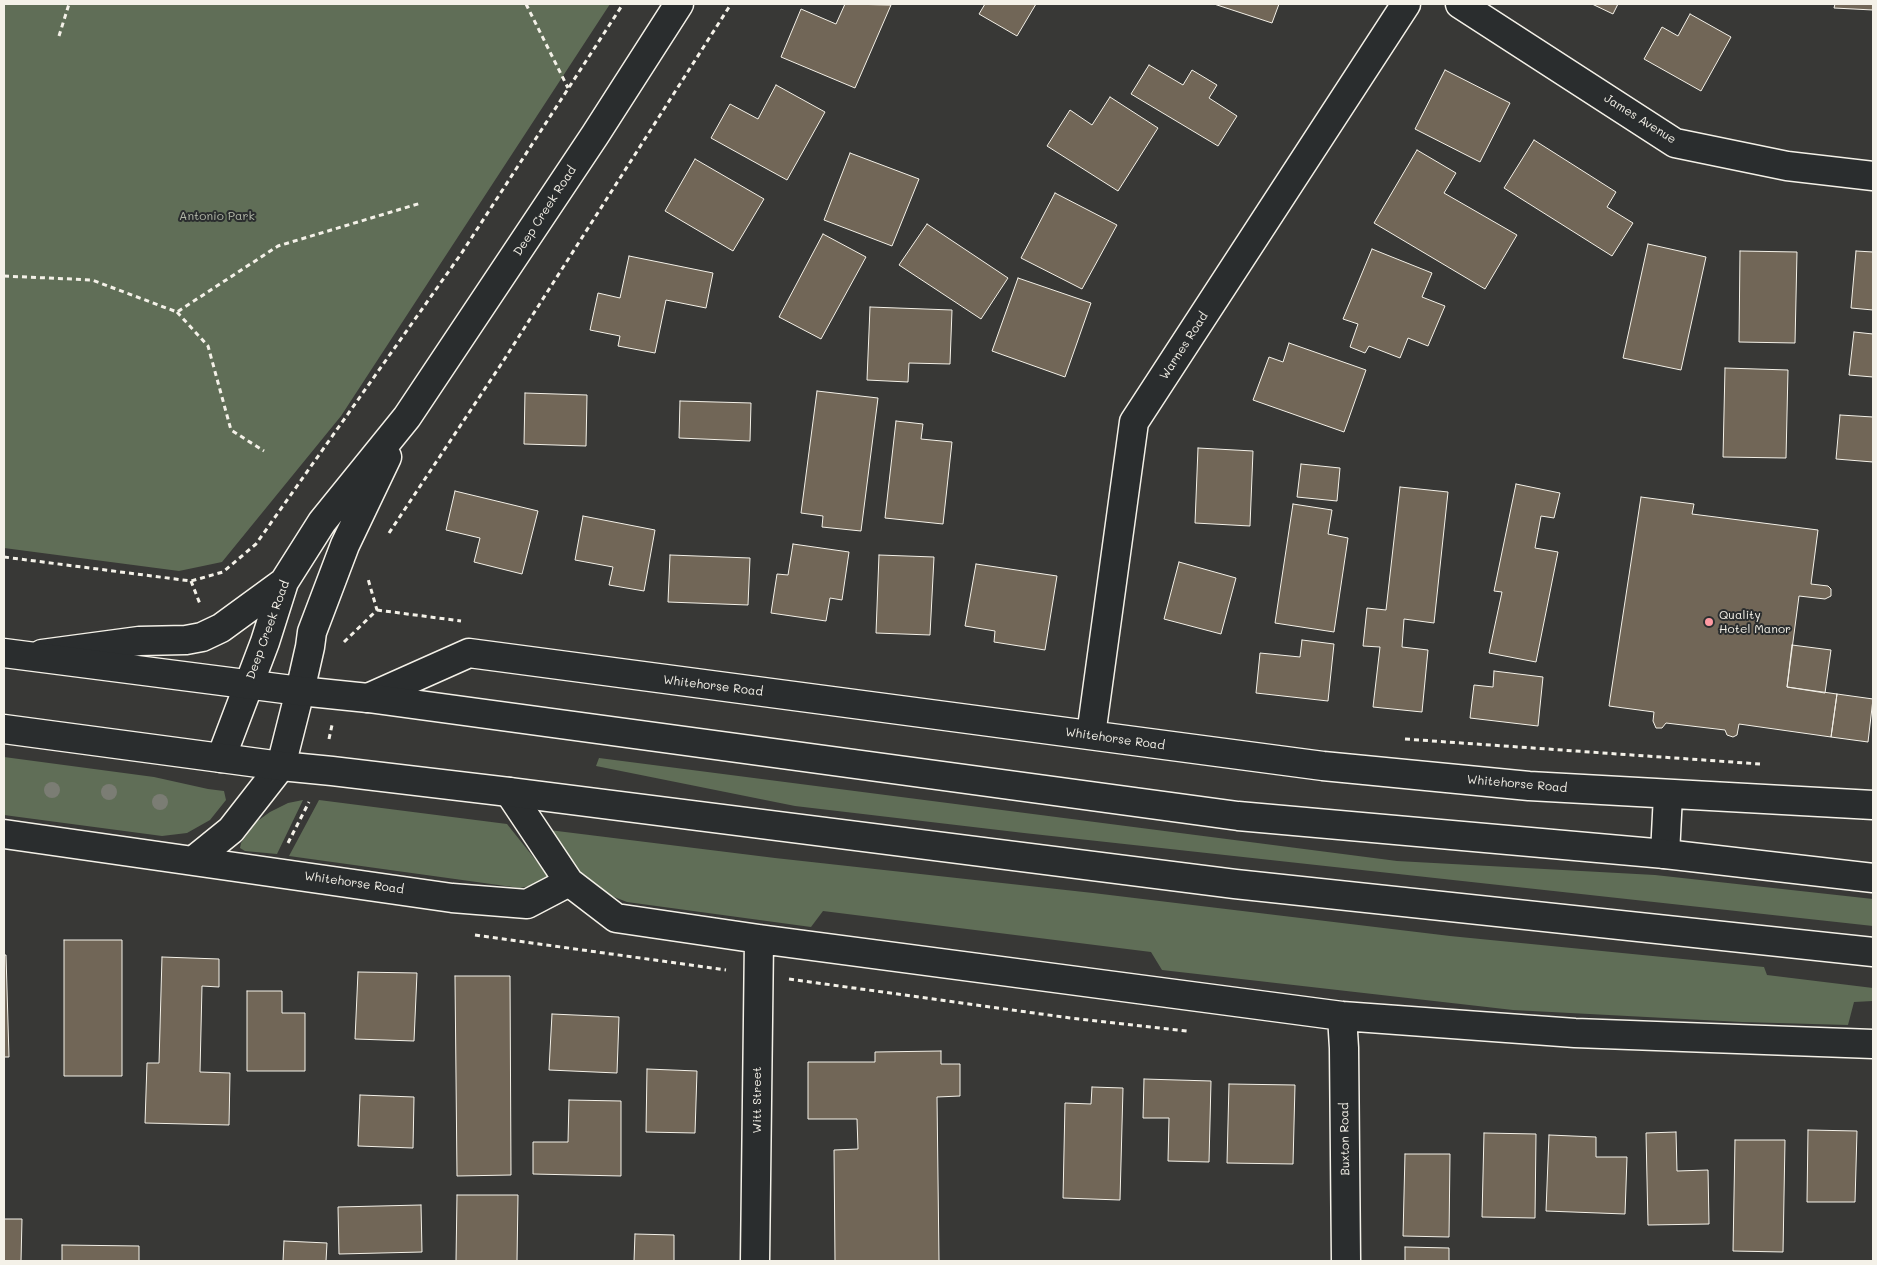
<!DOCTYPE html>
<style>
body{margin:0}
#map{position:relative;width:1877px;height:1265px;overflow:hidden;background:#383836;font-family:Mali,sans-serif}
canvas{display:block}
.frame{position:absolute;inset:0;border:5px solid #f4f1e8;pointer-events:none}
</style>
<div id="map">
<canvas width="1877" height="1265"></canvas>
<div class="frame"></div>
</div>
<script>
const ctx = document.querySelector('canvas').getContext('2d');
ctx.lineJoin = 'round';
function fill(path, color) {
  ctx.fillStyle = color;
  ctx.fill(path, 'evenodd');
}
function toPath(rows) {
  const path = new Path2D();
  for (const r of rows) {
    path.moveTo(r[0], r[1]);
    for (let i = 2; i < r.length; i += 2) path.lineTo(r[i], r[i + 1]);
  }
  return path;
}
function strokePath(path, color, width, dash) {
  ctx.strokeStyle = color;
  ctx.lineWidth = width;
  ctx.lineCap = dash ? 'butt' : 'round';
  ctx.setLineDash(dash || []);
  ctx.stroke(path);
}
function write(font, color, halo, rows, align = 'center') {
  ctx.font = font + ' Mali,sans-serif';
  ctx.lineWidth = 4;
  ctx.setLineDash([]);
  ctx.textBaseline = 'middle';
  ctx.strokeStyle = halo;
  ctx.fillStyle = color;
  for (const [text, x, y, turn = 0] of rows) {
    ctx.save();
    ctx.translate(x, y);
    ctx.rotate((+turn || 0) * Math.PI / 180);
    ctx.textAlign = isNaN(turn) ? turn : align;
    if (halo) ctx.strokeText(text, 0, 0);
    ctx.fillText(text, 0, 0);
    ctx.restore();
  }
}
const green = toPath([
 [4,4,610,4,341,416,222,562,179,571,4,548],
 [4,757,154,777,208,789,224,791,226,800,210,820,187,833,162,836,4,815],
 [599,758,1397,861,1655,875,1873,899,1873,926,1024,833,795,806,596,766],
 [303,800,277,854,245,851,240,848,241,843,256,822,270,812,288,803],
 [319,800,507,824,550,878,534,885,520,888,289,856],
 [549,830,775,858,1093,893,1450,936,1764,967,1767,975,1873,988,1873,1001,1854,1002,1848,1025,1742,1022,1513,1010,1162,970,1151,952,823,911,811,927,627,902,609,895,589,885]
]);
const building = toPath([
 [845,4,891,5,855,88,781,57,801,9,836,24,845,4],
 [985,4,1036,4,1017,36,979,14,985,4],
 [1214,4,1279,4,1272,23,1214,4],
 [1592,4,1618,4,1613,14,1592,4],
 [1835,4,1873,4,1873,10,1834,8,1835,4],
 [1690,14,1731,37,1701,91,1644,59,1662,27,1678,36,1690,14],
 [1149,65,1183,85,1192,70,1217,85,1209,98,1237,116,1218,146,1131,94,1149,65],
 [1445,70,1510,103,1480,162,1415,129,1445,70],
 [776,85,825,112,787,180,711,138,730,104,758,119,776,85],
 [1110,97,1158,128,1118,191,1047,146,1070,110,1092,125,1110,97],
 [1534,140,1616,192,1607,207,1633,223,1612,256,1504,188,1534,140],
 [1417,150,1456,173,1444,193,1517,235,1485,289,1374,223,1417,150],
 [850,153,919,179,892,246,824,220,850,153],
 [695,159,764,199,733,251,665,211,695,159],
 [1055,193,1117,225,1082,289,1021,258,1055,193],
 [927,224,1008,278,981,319,899,265,927,224],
 [823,234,866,257,821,339,779,317,823,234],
 [1648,244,1706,257,1681,370,1623,358,1648,244],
 [1372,249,1432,273,1422,297,1445,306,1428,346,1408,338,1400,358,1369,346,1365,353,1350,347,1358,324,1343,319,1372,249],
 [1740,251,1797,252,1795,343,1739,342,1740,251],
 [1856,251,1873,252,1873,310,1851,308,1856,251],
 [629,256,713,273,706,308,666,300,655,353,618,346,620,336,590,330,598,293,620,298,629,256],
 [1018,278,1091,303,1065,377,992,351,1018,278],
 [870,307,952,310,950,364,909,363,908,382,867,380,870,307],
 [1854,332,1873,334,1873,377,1849,375,1854,332],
 [1289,343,1366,370,1344,432,1253,400,1269,357,1283,362,1289,343],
 [1725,368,1788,370,1786,458,1723,457,1725,368],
 [817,391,878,398,861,531,822,527,823,516,801,513,817,391],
 [525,393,587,395,586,446,524,444,525,393],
 [680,401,751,403,750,441,679,438,680,401],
 [1840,415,1873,417,1873,462,1836,459,1840,415],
 [896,421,923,424,921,439,952,442,943,524,885,518,896,421],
 [1198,448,1253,451,1250,526,1195,523,1198,448],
 [1301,464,1340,468,1337,501,1297,497,1301,464],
 [1516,484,1560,493,1554,518,1541,516,1535,548,1558,552,1536,662,1489,653,1502,592,1494,591,1516,484],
 [1400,487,1448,492,1434,623,1404,619,1402,647,1428,650,1422,712,1373,707,1380,647,1363,646,1367,608,1386,610,1400,487],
 [455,491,538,511,522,574,474,562,480,538,446,530,455,491],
 [1641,497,1694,504,1692,514,1818,530,1811,584,1828,586,1831,589,1831,596,1825,599,1799,596,1787,687,1837,694,1831,737,1739,724,1737,735,1733,737,1727,735,1725,730,1666,723,1662,728,1656,728,1653,721,1654,712,1609,706,1641,497],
 [1293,504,1332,510,1328,534,1348,538,1334,632,1275,623,1293,504],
 [583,516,655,530,644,591,609,585,613,567,575,560,583,516],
 [793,544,849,552,842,600,830,598,826,621,771,613,777,574,788,575,793,544],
 [670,555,750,558,748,605,668,602,670,555],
 [879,555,934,557,930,635,876,633,879,555],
 [1179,562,1236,578,1221,634,1164,619,1179,562],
 [976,564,1057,576,1045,650,994,642,995,631,965,626,976,564],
 [1302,640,1334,644,1328,701,1256,693,1260,653,1300,657,1302,640],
 [1792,645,1831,650,1825,693,1787,687,1792,645],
 [1494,671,1543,677,1538,726,1470,718,1474,685,1493,687,1494,671],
 [1837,694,1873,699,1868,742,1831,737,1837,694],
 [64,940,122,940,122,1076,64,1076,64,940],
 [4,955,6,955,9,1057,4,1057,4,955],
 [162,957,219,959,219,987,202,986,200,1072,230,1073,229,1125,145,1123,147,1063,159,1063,162,957],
 [358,972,417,973,414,1041,355,1039,358,972],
 [455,976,510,976,511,1175,457,1176,455,976],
 [247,991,282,991,282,1013,305,1013,305,1071,247,1071,247,991],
 [552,1014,619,1017,617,1073,549,1070,552,1014],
 [941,1051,941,1064,960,1064,960,1096,937,1097,939,1261,835,1261,834,1150,858,1149,857,1119,808,1119,808,1062,875,1062,875,1052,941,1051],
 [647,1069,697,1071,695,1133,646,1132,647,1069],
 [1144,1079,1211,1081,1209,1162,1168,1161,1169,1118,1143,1118,1144,1079],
 [1229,1084,1295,1085,1293,1164,1227,1163,1229,1084],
 [1092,1087,1123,1088,1120,1200,1063,1198,1065,1103,1091,1104,1092,1087],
 [360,1095,414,1097,413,1148,358,1146,360,1095],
 [569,1100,621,1101,621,1176,533,1174,533,1142,568,1142,569,1100],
 [1808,1130,1857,1131,1855,1202,1807,1202,1808,1130],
 [1676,1132,1677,1171,1708,1170,1709,1224,1648,1225,1646,1133,1676,1132],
 [1484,1133,1536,1134,1535,1218,1482,1217,1484,1133],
 [1549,1135,1596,1137,1596,1157,1627,1157,1625,1214,1546,1211,1549,1135],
 [1735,1140,1785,1140,1783,1252,1733,1251,1735,1140],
 [1405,1154,1450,1154,1449,1237,1403,1236,1405,1154],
 [457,1195,518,1195,517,1261,456,1261,457,1195],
 [421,1205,422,1252,339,1254,338,1207,421,1205],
 [4,1219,22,1219,21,1261,4,1261,4,1219],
 [635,1234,674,1235,674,1261,634,1261,635,1234],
 [284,1241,327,1243,326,1261,283,1261,284,1241],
 [62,1245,139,1246,139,1261,62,1261,62,1245],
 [1405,1247,1449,1248,1449,1261,1405,1261,1405,1247]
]);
const path = toPath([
 [526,4,568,88],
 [59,36,69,4],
 [4,276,92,280,177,312,278,246,421,203],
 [177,312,208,346,231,430,264,451],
 [389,533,502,363,731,4],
 [4,557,191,581,223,572,256,544,461,254,623,4],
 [191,581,200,604],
 [377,610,461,621],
 [344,642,377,610,368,579],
 [329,739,332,725],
 [1405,739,1760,764],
 [288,843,309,802],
 [475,935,726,970],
 [789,979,1070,1018,1187,1031]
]);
const minor = toPath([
 [1460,4,1675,143,1787,166,1873,176],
 [368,698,469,653,1323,766,1529,786,1873,805],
 [1091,735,1134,422,1406,4],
 [509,792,569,882,616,918,759,939,1342,1016,1575,1033,1873,1044],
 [4,834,452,898,527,904,569,882],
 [1665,854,1668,795],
 [194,860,231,830,281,766],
 [1342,1016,1344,1048,1346,1261],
 [755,1261,759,939]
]);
const major = toPath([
 [42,654,139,641,186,640,202,637,221,628,284,582],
 [221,758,265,642,284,582,322,522,407,417,595,135,679,4],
 [281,766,300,691,310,647,312,632,345,545,387,457]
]);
const highway = toPath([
 [4,653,300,691,368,698,1238,816,1665,854,1873,878],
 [4,729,281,766,332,771,509,792,1235,884,1873,952]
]);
const trees = [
 [52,790],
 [109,792],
 [160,802]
];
const markers = [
 [1709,622,5,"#ff9aa2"]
];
const streetNames = [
 ["James Avenue",1640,119,32],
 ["Deep Creek Road",545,211,-57],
 ["Warnes Road",1184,346,-57],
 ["Deep Creek Road",268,630,-70],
 ["Whitehorse Road",713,686,7],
 ["Whitehorse Road",1115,739,8],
 ["Whitehorse Road",1517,784,5],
 ["Whitehorse Road",354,883,8],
 ["Witt Street",757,1100,-90],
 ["Buxton Road",1345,1139,-91]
];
const parkNames = [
 ["Antonio Park",217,216]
];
const poiNames = [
 ["Quality",1719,615],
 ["Hotel Manor",1719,629]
];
fill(green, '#606e57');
fill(building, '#716657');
strokePath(building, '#f4f1e8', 1);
strokePath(minor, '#f4f1e8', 31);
strokePath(major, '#f4f1e8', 31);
strokePath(highway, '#f4f1e8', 31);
strokePath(path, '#f4f1e8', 3, [5, 4]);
strokePath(minor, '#2a2d2e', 28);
strokePath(major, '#2a2d2e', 28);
strokePath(highway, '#2a2d2e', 28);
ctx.fillStyle = '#7b7d74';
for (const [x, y] of trees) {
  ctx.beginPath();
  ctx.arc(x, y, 8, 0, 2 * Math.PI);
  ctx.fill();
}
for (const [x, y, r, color] of markers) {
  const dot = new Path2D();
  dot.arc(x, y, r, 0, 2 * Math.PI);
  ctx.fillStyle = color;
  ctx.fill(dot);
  strokePath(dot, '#2a2d2e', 2);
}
write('12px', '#f4f1e8', '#2a2d2e', streetNames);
write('12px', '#b1b6a7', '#2a2d2e', parkNames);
write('12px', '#f4f1e8', '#2a2d2e', poiNames, 'left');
</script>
